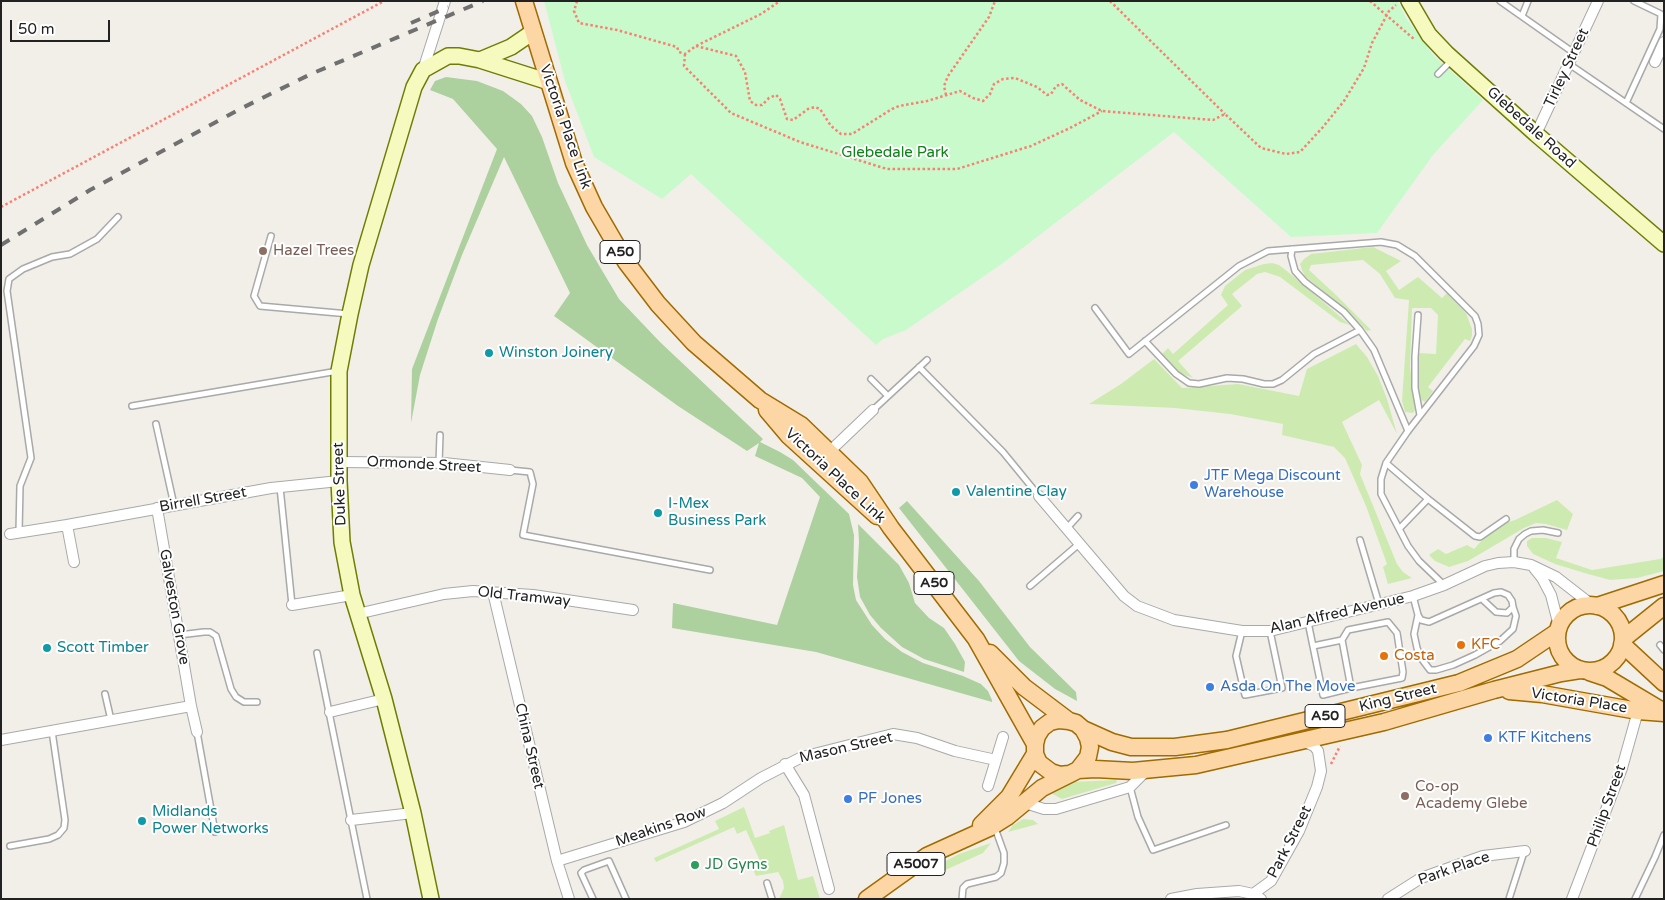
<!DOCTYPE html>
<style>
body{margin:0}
#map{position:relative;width:1665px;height:900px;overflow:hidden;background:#f2efe9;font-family:"Varela Round",sans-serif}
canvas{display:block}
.frame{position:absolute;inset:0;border:2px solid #222;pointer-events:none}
.scale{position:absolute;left:10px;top:20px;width:100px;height:22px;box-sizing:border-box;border:2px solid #222;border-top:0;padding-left:6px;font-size:15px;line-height:18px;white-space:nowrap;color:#222;-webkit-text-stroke:4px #fff;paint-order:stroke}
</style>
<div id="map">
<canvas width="1665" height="900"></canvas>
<div class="frame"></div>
<div class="scale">50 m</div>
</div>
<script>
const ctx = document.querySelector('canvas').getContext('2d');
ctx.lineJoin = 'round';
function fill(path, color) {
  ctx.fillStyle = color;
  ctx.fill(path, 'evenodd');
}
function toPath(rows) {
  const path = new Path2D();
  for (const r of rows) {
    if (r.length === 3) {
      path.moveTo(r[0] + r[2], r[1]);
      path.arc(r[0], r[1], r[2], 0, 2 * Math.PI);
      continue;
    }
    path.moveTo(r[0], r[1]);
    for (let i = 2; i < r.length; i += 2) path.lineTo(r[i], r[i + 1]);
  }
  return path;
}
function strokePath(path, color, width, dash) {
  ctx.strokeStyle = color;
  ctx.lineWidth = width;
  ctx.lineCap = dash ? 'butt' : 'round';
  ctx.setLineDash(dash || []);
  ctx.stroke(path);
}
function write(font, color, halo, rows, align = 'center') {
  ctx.font = font + ' "Varela Round",sans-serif';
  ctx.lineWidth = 4;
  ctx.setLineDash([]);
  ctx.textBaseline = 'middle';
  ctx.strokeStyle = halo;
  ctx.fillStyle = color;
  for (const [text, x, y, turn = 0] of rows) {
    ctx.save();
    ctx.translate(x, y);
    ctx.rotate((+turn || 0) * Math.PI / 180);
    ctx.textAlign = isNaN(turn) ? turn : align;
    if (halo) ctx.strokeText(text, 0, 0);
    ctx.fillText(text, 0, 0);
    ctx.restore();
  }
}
const grass = toPath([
 [1373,247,1401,261,1386,271,1399,290,1418,277,1442,298,1447,293,1466,313,1472,329,1472,336,1470,341,1465,339,1428,387,1433,391,1425,402,1420,399,1418,375,1418,353,1436,354,1438,315,1431,308,1412,308,1410,367,1415,410,1413,413,1405,412,1402,401,1409,300,1395,298,1380,274,1363,260,1311,265,1309,270,1336,295,1371,330,1367,331,1350,313,1305,276,1302,270,1300,264,1304,259,1311,254],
 [1272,263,1279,265,1287,271,1350,325,1340,322,1280,277,1265,272,1257,274,1232,294,1242,306,1178,361,1193,378,1180,373,1162,354,1168,348,1173,354,1228,305,1221,295,1225,286,1245,270,1264,264],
 [1356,344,1367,357,1378,376,1387,399,1397,434,1379,400,1342,422,1362,465,1360,474,1397,564,1403,572,1412,578,1388,584,1383,567,1387,564,1366,506,1345,458,1334,447,1282,435,1283,424,1230,414,1175,408,1089,404,1121,384,1154,359,1182,388,1238,384,1299,396,1307,369],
 [1557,500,1573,514,1567,530,1546,524,1536,523,1524,528,1468,561,1449,567,1435,561,1429,555,1438,549,1446,554,1467,545,1474,549,1484,538,1495,528,1505,523,1515,520],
 [1532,538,1546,538,1562,542,1556,558,1592,570,1660,559,1664,557,1664,571,1637,578,1610,580,1588,574,1555,564,1533,554,1527,546,1527,541],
 [1116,780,1117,781,1116,783,1062,799,1047,791,1072,782],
 [744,807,755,838,770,833,769,831,784,825,798,880,813,876,820,899,779,899,784,888,783,881,778,872,756,876,752,868,761,863,746,830,737,834,734,827,656,862,654,858,719,829,715,821],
 [1023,819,1033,820,1038,824,1008,832,1013,825],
 [991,843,983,853,941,872,928,870,959,854]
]);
const forest = toPath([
 [446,77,477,81,503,91,521,104,532,116,542,137,558,183,587,245,619,299,660,342,763,439,760,442,780,452,793,460,849,514,854,535,853,585,856,600,872,625,885,639,902,652,923,663,963,676,981,684,988,691,992,700,992,702,816,652,672,628,673,603,777,625,820,497,802,478,755,456,759,443,747,451,678,406,554,316,570,293,504,157,462,255,438,319,420,375,411,423,412,369,497,149,453,99,430,90,435,81],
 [907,501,979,581,1030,647,1076,692,1077,701,1055,689,1019,661,899,508],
 [858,524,899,565,909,583,915,603,929,618,944,628,955,644,965,662,964,672,924,659,902,647,881,628,870,615,860,597,857,577,859,542]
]);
const park = toPath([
 [544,1,1398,1,1406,18,1434,56,1483,100,1433,155,1377,233,1291,237,1174,132,1003,263,906,330,883,339,876,345,691,174,662,199,594,157,565,81]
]);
const path = toPath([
 [577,1,574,11,579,23,617,30,677,47,679,52,685,54,696,46,761,14,780,1],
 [1110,1,1225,114],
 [1370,1,1415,40],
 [696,46,736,56,745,72,750,101,756,105,762,105,769,98,776,95,780,99,787,119,793,120,808,109,815,107,820,109,831,126,841,134,852,134,892,109,899,106,927,101,960,91,973,98,983,101,990,94,994,84,1003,79,1015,78,1037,87,1047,95,1051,94,1056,86,1062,84,1080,100,1102,111,1213,120,1225,114,1261,148,1286,154,1300,152,1323,127,1344,101,1364,68,1372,43,1389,11,1396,5],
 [685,54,684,66,731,113,800,142,887,169,957,169,1031,146,1070,128,1102,111],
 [946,95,944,86,948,76,989,17,995,1],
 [1,207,384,1],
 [1331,764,1340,746]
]);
const lane = toPath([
 [1500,1,1574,53],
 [1522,16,1528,1],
 [1569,64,1664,129],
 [1438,74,1451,61],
 [1626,103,1660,29,1661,14,1634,1],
 [271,236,254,296,260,306,349,314],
 [1292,249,1291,256,1295,271,1305,282,1344,312,1360,330,1374,350,1408,431],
 [1095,308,1129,354,1239,266,1268,251,1381,242,1397,245,1415,256,1475,316,1478,324,1479,335,1474,346,1408,431,1386,463,1381,479,1381,494,1408,546,1419,561,1444,585],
 [1418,315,1415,357,1415,388,1420,415],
 [1145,341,1176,374,1189,383,1199,384,1227,378,1243,379,1264,384,1273,384,1282,380,1314,354,1360,330],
 [919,367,1003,452,1039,496],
 [871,379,888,396],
 [132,406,338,371],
 [873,410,927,360],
 [156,424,174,505],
 [439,463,440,435],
 [1386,463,1428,499,1475,536,1480,537,1506,519],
 [510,470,530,472,533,484,523,535,710,570],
 [280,487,292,605],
 [1067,528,1078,516],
 [1400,528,1428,499],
 [19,532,20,486,31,458,7,291,9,279,23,269,52,257,70,254,97,239,118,217],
 [1360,540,1379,604],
 [1514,562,1514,549,1519,539,1525,534,1531,531,1543,530,1558,533],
 [1030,586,1079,544],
 [1413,596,1418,615,1421,620,1429,622,1494,593,1501,592,1508,595,1512,601,1513,607,1507,613,1496,612,1482,599],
 [1418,615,1414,634,1417,648,1421,658,1430,670,1436,670,1453,665,1475,655,1500,641,1513,629,1516,616,1513,607],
 [1308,622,1323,695,1351,688,1342,640,1313,646],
 [1242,631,1236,656,1245,695,1282,688,1270,631],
 [179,635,204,632,210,632,216,636,231,689,236,697,244,702,257,702],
 [1342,640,1348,630,1388,622,1397,633,1403,672,1402,678,1351,688],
 [1660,645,1664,650],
 [317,653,367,899],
 [105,694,111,720],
 [197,732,215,832],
 [1130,787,1138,817,1153,850,1226,825],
 [10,846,49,839,58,835,64,828,65,820,52,731],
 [767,883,772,899],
 [593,899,581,873,584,870,609,861,626,899],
 [962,899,963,888,967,884,996,877,1001,873,1004,863,1004,853,995,828],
 [1509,899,1524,852],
 [1635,899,1655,857,1664,835]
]);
const street = toPath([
 [1655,62,1664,42],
 [423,70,445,1],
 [1536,134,1598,1],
 [829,452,873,410],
 [339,462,444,463,510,470],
 [1039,496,1124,596,1137,606,1174,620,1242,631,1270,631,1413,596,1444,585,1485,566,1498,563,1514,562,1531,565,1556,577,1592,605],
 [157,508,191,706,197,732],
 [67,525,74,562],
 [10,534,67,525,271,488,339,481],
 [1534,568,1542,578,1551,595,1559,626],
 [493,592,557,861,569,899],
 [292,605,352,595],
 [357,614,444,594,473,591,533,595,633,610],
 [330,712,384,699],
 [1,740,191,706],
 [785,764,804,795,829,889],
 [988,786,1003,737],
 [1025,803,1044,809,1056,809,1130,787,1147,770],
 [351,820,413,813],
 [557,861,684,822,723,803,761,778,802,757,893,734,917,738,955,751,996,760],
 [1253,894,1271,881,1299,831,1317,787,1321,771,1318,751,1314,746,1302,741],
 [1171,899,1197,894,1239,891,1253,894,1261,899],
 [1388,899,1421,878,1483,856,1525,851],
 [1572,899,1622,768,1638,711]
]);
const secondary = toPath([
 [1409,1,1429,35,1446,53,1536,134,1664,244],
 [480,60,511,47,533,32],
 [431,899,413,813,384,699,352,595,342,542,339,481,339,371,350,314,361,265,414,87,423,70,448,56,459,56,480,60,549,82]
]);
const primary = toPath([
 [524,1,574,163,594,207,626,262,658,304,694,343,760,400,801,425,860,482,891,528,976,639,1035,744],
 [767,410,789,436,877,516],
 [1590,638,33],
 [1597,606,1664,584],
 [1623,639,1664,606],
 [1622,644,1664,683],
 [990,653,1024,687,1069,721],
 [1589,672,1607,678,1664,712],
 [1509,691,1542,694,1638,711,1664,713],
 [1078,770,1088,757,1090,747,1088,738,1083,729],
 [1069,774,1060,775,1051,772,1039,763,1035,754,1035,744,1037,736,1042,728,1050,722,1059,720,1069,721,1076,723,1083,729,1112,742,1131,747,1175,747,1227,740,1459,683,1517,659,1557,632],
 [981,825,1009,797,1035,754],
 [867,899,927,856,991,827,1007,817,1042,788,1078,770,1095,769,1133,771,1196,765,1384,722,1494,690,1561,673,1580,670]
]);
const rail = toPath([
 [411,23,448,7],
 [1,245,90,190,240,109,311,74,483,1]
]);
const markers = [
 [263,251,5,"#8d6e63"],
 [489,353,5,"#0f9aa8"],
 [1194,485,5,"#3f7fe0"],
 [956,492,5,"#0f9aa8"],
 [658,513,5,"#0f9aa8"],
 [1461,645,5,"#e8710a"],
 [47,648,5,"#0f9aa8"],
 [1384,656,5,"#e8710a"],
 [1210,687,5,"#3f7fe0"],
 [1488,738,5,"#3f7fe0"],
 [1405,796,5,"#8d6e63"],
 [848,799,5,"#3f7fe0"],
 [142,821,5,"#0f9aa8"],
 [695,865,5,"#2e9e5b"]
];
const shields = [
 [620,252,40],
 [934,583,40],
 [1325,716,40],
 [916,864,58]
];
const shieldNames = [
 ["A50",620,252],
 ["A50",934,583],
 ["A50",1325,716],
 ["A5007",916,864]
];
const streetNames = [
 ["Tirley Street",1567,68,-65],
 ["Victoria Place Link",565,127,71],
 ["Glebedale Road",1531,128,42],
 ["Ormonde Street",424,465,3],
 ["Victoria Place Link",835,476,43],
 ["Duke Street",340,484,-92],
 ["Birrell Street",203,500,-10],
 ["Old Tramway",524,597,6],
 ["Galveston Grove",174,607,80],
 ["Alan Alfred Avenue",1337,614,-13],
 ["King Street",1398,698,-14],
 ["Victoria Place",1579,701,9],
 ["China Street",529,746,77],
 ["Mason Street",846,748,-13],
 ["Philip Street",1607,806,-70],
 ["Meakins Row",661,827,-19],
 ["Park Street",1290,842,-63],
 ["Park Place",1454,869,-19]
];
const parkNames = [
 ["Glebedale Park",895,153]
];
const educationNames = [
 ["Hazel Trees",273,251],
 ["Co-op",1415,787],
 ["Academy Glebe",1415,804]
];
const cultureNames = [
 ["Winston Joinery",499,353],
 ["Valentine Clay",966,492],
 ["I-Mex",668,504],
 ["Business Park",668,521],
 ["Scott Timber",57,648],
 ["Midlands",152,812],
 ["Power Networks",152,829]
];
const shopNames = [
 ["JTF Mega Discount",1204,476],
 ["Warehouse",1204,493],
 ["Asda On The Move",1220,687],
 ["KTF Kitchens",1498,738],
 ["PF Jones",858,799]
];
const foodNames = [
 ["KFC",1471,645],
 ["Costa",1394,656]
];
const leisureNames = [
 ["JD Gyms",705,865]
];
fill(grass, '#cdebb0');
fill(forest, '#add19e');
fill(park, '#c8facc');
strokePath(lane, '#a9a9a9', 8);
strokePath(street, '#a9a9a9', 12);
strokePath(secondary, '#707d05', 18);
strokePath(primary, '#a06b00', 19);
strokePath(path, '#fa8072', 2.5, [2.5, 2.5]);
strokePath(lane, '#fff', 5);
strokePath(street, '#fff', 10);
strokePath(secondary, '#f7fabf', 15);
strokePath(primary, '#fcd6a4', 16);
strokePath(rail, '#707070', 4, [10, 10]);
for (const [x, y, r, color] of markers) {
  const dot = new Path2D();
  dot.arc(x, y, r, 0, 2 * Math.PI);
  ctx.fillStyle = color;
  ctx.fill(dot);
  strokePath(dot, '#fff', 2);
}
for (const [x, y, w] of shields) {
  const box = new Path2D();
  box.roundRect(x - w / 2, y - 11.5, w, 23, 4);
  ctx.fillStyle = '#fff';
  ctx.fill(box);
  strokePath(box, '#222', 1);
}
write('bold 14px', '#222', null, shieldNames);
write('15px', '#222', '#fff', streetNames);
write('15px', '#0c8416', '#fff', parkNames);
write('15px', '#785e54', '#fff', educationNames, 'left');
write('15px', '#0d838f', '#fff', cultureNames, 'left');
write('15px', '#366cbe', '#fff', shopNames, 'left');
write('15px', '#c56008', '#fff', foodNames, 'left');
write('15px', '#27864d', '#fff', leisureNames, 'left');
</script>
